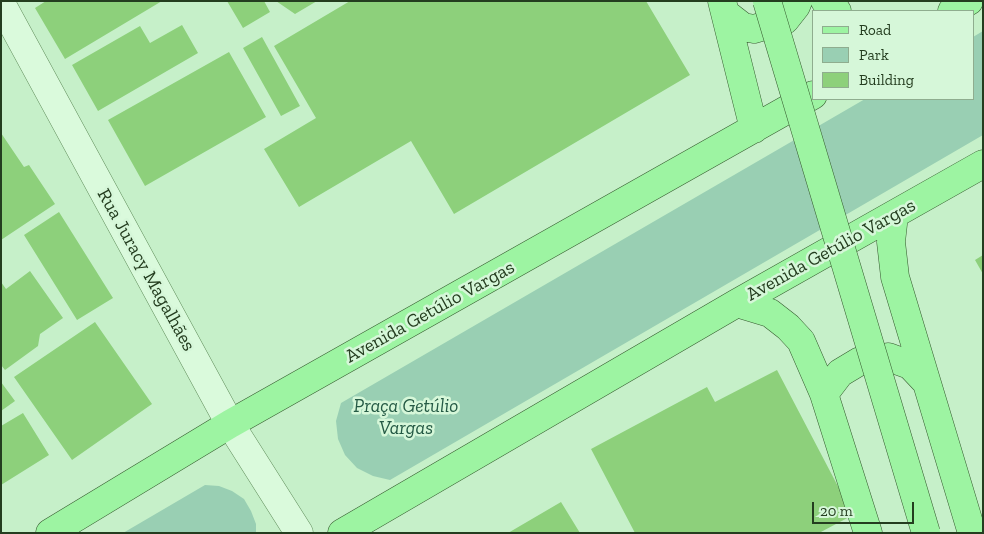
<!DOCTYPE html>
<meta charset="utf-8">
<style>
body{margin:0}
#map{position:relative;width:984px;height:534px;overflow:hidden;background:#c6f0c9;font-family:"Zilla Slab",serif}
canvas{display:block}
.frame{position:absolute;inset:0;border:2px solid #243d1f;pointer-events:none}
.legend{position:absolute;left:812px;top:10px;width:162px;height:90px;box-sizing:border-box;background:#d6f7d9;border:1px solid #8fad8f;margin:0;padding:6px 9px;list-style:none;font-size:15px;color:#243d1f}
.legend li{display:flex;align-items:center;gap:10px;height:25px}
.legend b{width:25px;border:1px solid #8fad8f}
.scale{position:absolute;left:812px;top:502px;width:102px;height:22px;box-sizing:border-box;border:2px solid #243d1f;border-top:0;padding-left:6px;font-size:15px;line-height:18px;white-space:nowrap;color:#243d1f;-webkit-text-stroke:4px #d6f7d9;paint-order:stroke}
</style>
<div id="map">
<canvas width="984" height="534"></canvas>
<div class="frame"></div>
<ul class="legend">
<li><b style="height:6px;background:#9df4a2"></b>Road</li>
<li><b style="height:14px;background:#99cfb3"></b>Park</li>
<li><b style="height:14px;background:#8dd07b"></b>Building</li>
</ul>
<div class="scale">20 m</div>
</div>
<script>
const ctx = document.querySelector('canvas').getContext('2d');
ctx.lineJoin = 'round';
function fill(path, color) {
  ctx.fillStyle = color;
  ctx.fill(path, 'evenodd');
}
function toPath(rows) {
  const path = new Path2D();
  for (const r of rows) {
    path.moveTo(r[0], r[1]);
    for (let i = 2; i < r.length; i += 2) path.lineTo(r[i], r[i + 1]);
  }
  return path;
}
function strokePath(path, color, width, dash) {
  ctx.strokeStyle = color;
  ctx.lineWidth = width;
  ctx.lineCap = dash ? 'butt' : 'round';
  ctx.setLineDash(dash || []);
  ctx.stroke(path);
}
function write(font, color, halo, rows, align = 'center') {
  ctx.font = font + ' "Zilla Slab",serif';
  ctx.lineWidth = 5;
  ctx.setLineDash([]);
  ctx.textBaseline = 'middle';
  ctx.strokeStyle = halo;
  ctx.fillStyle = color;
  for (const [text, x, y, turn = 0] of rows) {
    ctx.save();
    ctx.translate(x, y);
    ctx.rotate((+turn || 0) * Math.PI / 180);
    ctx.textAlign = isNaN(turn) ? turn : align;
    if (halo) ctx.strokeText(text, 0, 0);
    ctx.fillText(text, 0, 0);
    ctx.restore();
  }
}
const green = toPath([
 [983,31,983,135,390,480,373,476,357,468,345,455,338,439,336,421,341,403,865,99,973,99,973,37],
 [205,485,219,486,232,491,244,499,251,511,256,524,256,533,123,533]
]);
const building = toPath([
 [46,1,162,1,65,59,35,8],
 [227,1,264,1,270,12,243,28],
 [276,1,317,1,295,14],
 [350,1,646,1,690,75,454,214,411,141,299,207,264,149,316,118,274,46],
 [182,25,198,53,98,111,72,65,140,26,150,43],
 [262,37,300,106,281,116,243,48],
 [229,52,266,117,145,186,108,120],
 [1,133,24,167,29,165,55,204,1,240],
 [59,212,113,298,77,320,24,235],
 [983,255,983,274,975,260],
 [30,271,63,318,40,334,38,346,5,370,1,365,1,282,6,289],
 [95,322,152,404,72,460,14,377],
 [777,370,853,515,819,533,635,533,591,449,707,387,715,402],
 [1,382,15,401,1,411],
 [23,413,49,455,1,485,1,426],
 [561,502,580,533,508,533]
]);
const minor = toPath([
 [1,3,230,424,299,533]
]);
const major = toPath([
 [722,1,754,129],
 [825,1,832,9,837,11],
 [952,11,969,1],
 [725,13,743,27,754,29,785,20,796,6,798,1],
 [894,215,891,242,895,277,972,533],
 [737,303,770,313,788,327,801,341,824,394,868,533],
 [824,394,840,373,860,361,888,357,910,365,926,382],
 [50,533,230,424,813,95],
 [342,533,737,303,983,164]
]);
const majorBridge = toPath([
 [767,1,926,533]
]);
const streetNames = [
 ["Avenida Getúlio Vargas",831,250,-29],
 ["Rua Juracy Magalhães",146,270,61],
 ["Avenida Getúlio Vargas",430,312,-29]
];
const parkNames = [
 ["Praça Getúlio",406,407],
 ["Vargas",406,429]
];
fill(green, '#99cfb3');
fill(building, '#8dd07b');
strokePath(minor, '#608d5b', 29);
strokePath(major, '#365b2f', 29);
strokePath(minor, '#dafadc', 28);
strokePath(major, '#9df4a2', 28);
strokePath(majorBridge, '#365b2f', 29, []);
strokePath(majorBridge, '#9df4a2', 28);
write('19px', '#243d1f', '#d6f7d9', streetNames);
write('italic 19px', '#255a45', '#d6f7d9', parkNames);
</script>
